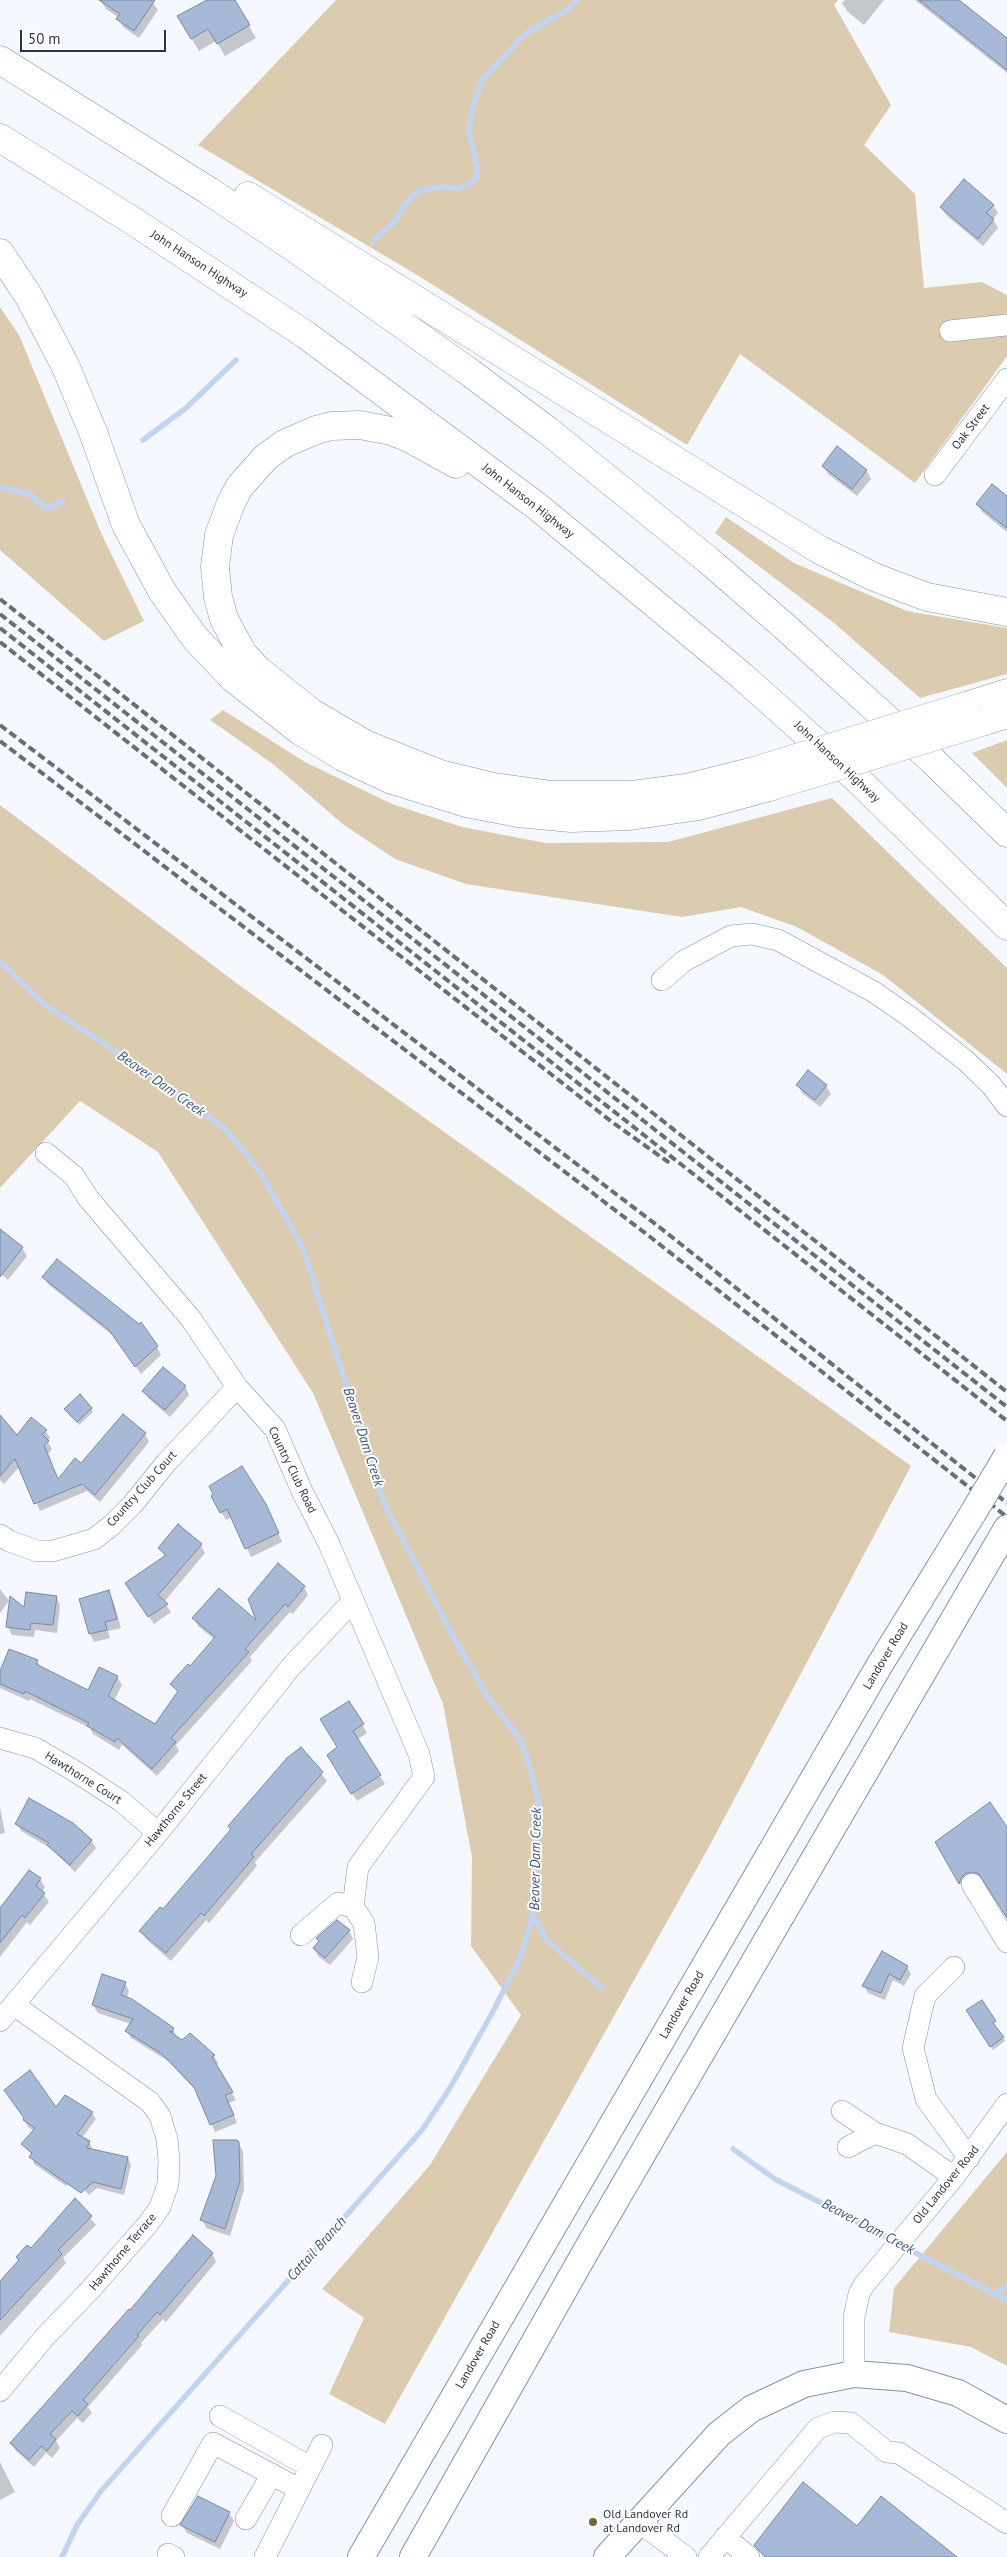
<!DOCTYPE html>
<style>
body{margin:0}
#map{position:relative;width:1007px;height:2557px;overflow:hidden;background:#f5f9ff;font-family:"PT Sans",sans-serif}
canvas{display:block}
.scale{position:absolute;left:20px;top:30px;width:146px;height:22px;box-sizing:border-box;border:2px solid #2e3540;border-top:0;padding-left:6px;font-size:15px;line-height:18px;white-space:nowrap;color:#2e3540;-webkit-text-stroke:4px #fff;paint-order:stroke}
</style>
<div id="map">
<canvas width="1007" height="2557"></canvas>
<div class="scale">50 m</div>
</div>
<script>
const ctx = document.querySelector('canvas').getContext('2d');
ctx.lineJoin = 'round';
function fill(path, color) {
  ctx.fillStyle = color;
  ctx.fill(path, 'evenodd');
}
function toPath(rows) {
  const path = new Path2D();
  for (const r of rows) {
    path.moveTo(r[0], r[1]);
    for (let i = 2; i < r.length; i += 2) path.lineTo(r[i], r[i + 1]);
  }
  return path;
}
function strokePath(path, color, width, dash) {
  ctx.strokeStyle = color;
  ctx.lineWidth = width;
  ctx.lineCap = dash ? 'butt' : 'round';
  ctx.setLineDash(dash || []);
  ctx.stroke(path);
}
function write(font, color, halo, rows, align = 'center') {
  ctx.font = font + ' "PT Sans",sans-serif';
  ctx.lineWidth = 4;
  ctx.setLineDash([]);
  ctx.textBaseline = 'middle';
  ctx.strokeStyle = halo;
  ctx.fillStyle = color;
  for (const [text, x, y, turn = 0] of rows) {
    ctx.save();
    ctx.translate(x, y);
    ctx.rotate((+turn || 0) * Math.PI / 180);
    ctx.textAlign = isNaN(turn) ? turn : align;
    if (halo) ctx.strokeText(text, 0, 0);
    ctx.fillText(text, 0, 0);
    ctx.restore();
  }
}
const green = toPath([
 [336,0,838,0,834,5,891,105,864,145,915,194,924,288,982,282,1007,295,1007,356,915,483,740,354,687,445,422,278,198,145],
 [0,307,19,335,102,535,144,621,104,641,0,550],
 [726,517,794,563,907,611,1007,628,1007,674,920,698,834,623,715,533],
 [223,710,305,762,392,804,462,827,546,843,668,842,832,798,1007,968,1007,1074,883,975,797,927,741,907,682,917,466,884,395,859,344,825,273,764,210,720],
 [1007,740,1007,788,972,753],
 [0,805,239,985,911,1466,710,1845,385,2424,329,2394,364,2318,322,2289,430,2165,521,2015,471,1946,472,1857,443,1704,313,1393,158,1152,80,1101,0,1188],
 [1007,2152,1007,2366,971,2347,889,2332,894,2288]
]);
const shadow = toPath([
 [151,0,158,10,139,38,123,27,119,18,106,9,101,1],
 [211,0,234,0,256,38,225,56,216,41,199,51,178,16],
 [845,0,884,0,864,25,847,11,842,3],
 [915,0,957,0,1007,38,1007,73],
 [993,205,998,213,993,219,998,228,983,246,946,215,941,207],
 [823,466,866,470,871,479,857,496,828,474],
 [1007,497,1007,532,982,512,977,504],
 [798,1085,826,1086,831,1094,820,1107,802,1093],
 [0,1230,22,1248,27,1256,8,1280,0,1273],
 [44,1277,157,1347,161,1355,141,1374,116,1338,49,1285],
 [185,1386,189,1395,170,1417,149,1399,144,1391],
 [91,1408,93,1412,79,1425,68,1413],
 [0,1417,17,1437,46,1431,50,1438,47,1441,52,1449,48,1454,58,1480,81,1465,145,1434,149,1442,100,1502,87,1491,40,1511,20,1466,4,1484,0,1480],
 [212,1497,270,1514,282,1542,251,1557,232,1517,226,1520],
 [201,1545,205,1553,164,1602,171,1612,154,1624,131,1591,165,1557,160,1548],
 [304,1587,308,1595,293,1614,290,1612,265,1640,250,1657,252,1661,176,1745,179,1751,157,1776,122,1745,119,1750,93,1734,90,1728,30,1699,29,1701,0,1688,0,1674,37,1661,41,1668,89,1692,117,1677,122,1685,114,1701,155,1725,178,1693,172,1684,190,1668,215,1640,198,1626,194,1618,259,1624],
 [0,1589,9,1601,0,1613],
 [108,1592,113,1600,121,1628,108,1631,110,1638,94,1642,90,1634],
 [56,1597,60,1605,57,1633,35,1630,34,1637,12,1635,8,1627,25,1609],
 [349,1702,367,1733,357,1740,385,1784,357,1801,333,1764],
 [301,1748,327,1781,255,1862,257,1866,209,1923,206,1920,171,1961,146,1939,141,1931,163,1911],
 [0,1807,5,1833,0,1834],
 [17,1823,91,1840,96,1848,75,1872,50,1848,21,1831],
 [1007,1829,1007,1916,988,1889,976,1889,969,1899,936,1842],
 [40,1879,45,1887,42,1892,49,1902,30,1925,27,1922,0,1957,0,1910],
 [349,1930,353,1939,330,1965,319,1957,314,1949,320,1942],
 [882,1953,907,1967,911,1974,904,1986,893,1980,885,2000,868,1993,864,1986],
 [125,1983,129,1991,127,1998,173,2029,177,2038,214,2056,218,2063,216,2066,236,2100,229,2103,237,2123,215,2132,198,2093,168,2061,131,2038,127,2031,131,2024,98,2013,93,2005],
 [981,2001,1005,2041,993,2050,968,2011],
 [56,2109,92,2113,96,2119,82,2138,89,2142,93,2150,128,2158,131,2165,124,2195,97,2188,89,2195,74,2179,66,2186,34,2164,32,2155,22,2144,34,2131,28,2127,24,2120],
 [238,2143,243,2151,244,2190,230,2236,206,2228,202,2219],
 [75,2200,96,2225,63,2258,66,2263,0,2336,0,2283],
 [212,2253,216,2262,166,2322,163,2319,141,2343,142,2345,88,2407,92,2413,83,2423,77,2418,56,2441,60,2448,52,2458,46,2453,34,2467,16,2451,11,2443,131,2312],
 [0,2462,15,2492,0,2500],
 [229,2513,234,2521,220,2549,187,2533,182,2525]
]);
const stream = toPath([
 [372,242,393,223,406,203,418,191,439,187,458,188,470,184,478,175,469,131,473,106,482,80,525,34,570,8,577,0],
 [143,440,186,408,236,360],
 [0,487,31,495,43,506,51,507,63,501],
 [0,962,46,1006,142,1068,224,1128,246,1154,264,1179,303,1248,384,1504,459,1647,488,1697,519,1738,531,1770,540,1811,533,1885,533,1915,547,1941,602,1988],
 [733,2149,775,2179,894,2241],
 [902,2246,1007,2300],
 [995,2294,1007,2286],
 [62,2557,77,2525,101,2491,422,2130,450,2088,491,2015,519,1961,533,1915]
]);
const building = toPath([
 [99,0,155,0,134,31,116,19,120,14,99,0],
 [207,0,235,0,250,25,217,44,208,29,191,39,177,16,207,0],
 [919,0,959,0,1007,38,1007,70,919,0],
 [964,179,994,205,986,213,994,219,978,239,940,207,964,179],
 [837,446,867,470,852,489,822,466,837,446],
 [992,484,1007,496,1007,528,976,504,992,484],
 [808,1070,827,1085,815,1100,796,1085,808,1070],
 [0,1229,23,1247,0,1277,0,1229],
 [57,1259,139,1324,141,1322,158,1346,135,1367,109,1330,42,1277,57,1259],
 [163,1367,186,1386,165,1410,142,1391,163,1367],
 [80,1394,92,1408,77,1422,64,1409,80,1394],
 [123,1414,146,1433,95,1495,82,1484,34,1504,15,1459,0,1476,0,1415,17,1435,31,1417,47,1430,42,1434,49,1441,44,1445,58,1479,75,1458,81,1463,123,1414],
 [242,1466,266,1504,279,1533,245,1549,227,1509,220,1513,211,1496,213,1494,209,1486,242,1466],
 [178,1524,202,1544,158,1595,168,1604,148,1617,125,1583,166,1555,158,1548,178,1524],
 [278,1563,305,1586,288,1607,285,1604,260,1632,245,1649,249,1652,171,1738,176,1742,152,1769,117,1738,115,1742,87,1726,89,1723,25,1691,24,1694,0,1684,0,1671,9,1649,38,1660,36,1664,88,1690,99,1667,118,1676,108,1696,155,1724,178,1691,170,1684,188,1664,190,1666,215,1637,192,1618,219,1588,256,1620,248,1599,278,1563],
 [109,1590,117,1619,105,1622,107,1630,89,1634,79,1599,109,1590],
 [26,1592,57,1596,53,1625,31,1623,30,1630,6,1627,10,1596,24,1607,26,1592],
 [349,1701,364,1724,353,1731,381,1775,351,1794,327,1755,337,1747,320,1719,349,1701],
 [301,1747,323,1772,251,1854,254,1857,204,1916,201,1913,166,1953,139,1931,160,1907,163,1909,211,1853,231,1829,228,1826,287,1758,301,1747],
 [29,1798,73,1823,92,1840,70,1865,47,1845,49,1843,15,1824,29,1798],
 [990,1802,1007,1827,1007,1918,978,1873,966,1873,961,1878,959,1884,935,1842,990,1802],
 [29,1870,41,1878,36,1886,45,1893,25,1918,22,1915,0,1943,0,1908,29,1870],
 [337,1920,350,1930,325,1958,313,1948,319,1941,316,1938,337,1920],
 [882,1951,908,1966,900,1980,889,1974,881,1993,862,1986,882,1951],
 [102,1974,126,1982,121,1995,132,1999,174,2028,172,2032,169,2031,182,2040,190,2033,215,2055,212,2057,233,2092,225,2095,234,2115,210,2125,194,2087,162,2054,125,2031,133,2019,92,2005,102,1974],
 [982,2000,996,2021,993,2023,1004,2037,990,2047,966,2010,982,2000],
 [30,2070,56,2107,65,2095,93,2112,77,2134,90,2141,87,2148,128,2157,121,2189,93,2182,81,2193,29,2157,32,2153,21,2144,35,2128,23,2120,24,2118,4,2090,30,2070],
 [213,2140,237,2140,239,2142,240,2181,225,2229,200,2220,216,2176,213,2140],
 [75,2198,92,2216,58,2250,62,2254,0,2320,0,2281,19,2260,16,2257,27,2245,31,2248,75,2198],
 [193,2235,213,2253,160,2315,157,2312,137,2335,139,2336,83,2400,88,2404,78,2416,72,2411,50,2434,56,2439,47,2451,41,2446,29,2460,10,2443,129,2309,130,2310,193,2235],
 [803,2482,857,2526,881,2496,957,2557,765,2557,754,2545,803,2482],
 [198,2496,230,2512,215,2542,180,2525,198,2496]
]);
const minor = toPath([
 [950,331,1007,325],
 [935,475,1007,379],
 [662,980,684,961,731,936,752,934,778,940,874,992,910,1017,965,1060,991,1085,1007,1106],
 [46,1153,74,1176,88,1198,191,1319,237,1387,275,1429,302,1491,329,1544,419,1754,424,1777,358,1867,353,1907],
 [0,1535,9,1541,37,1551,53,1551,94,1539,112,1525,132,1505,166,1463,237,1387],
 [0,1738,35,1748,73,1770,121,1801,158,1833],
 [972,1884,1007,1942],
 [301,1935,338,1903,353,1907,364,1923,368,1957,362,1982],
 [954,1967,925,1996,913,2048,926,2099,969,2158],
 [0,2021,158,1833,290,1668,353,1601],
 [842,2111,875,2133],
 [848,2147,875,2133,907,2144,954,2177],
 [854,2374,854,2317,859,2294,864,2285,954,2177,1007,2104],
 [0,2391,44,2338,90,2290,148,2224,160,2207,168,2184,169,2160,167,2139,160,2116,150,2102,14,2005],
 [220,2416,310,2467],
 [172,2516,213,2443,299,2489],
 [246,2519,272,2474],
 [639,2522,686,2557],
 [725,2537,749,2557],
 [168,2554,174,2557],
 [265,2557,322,2445],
 [709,2557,818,2428,835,2422,851,2423,887,2452,899,2453,1007,2523]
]);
const major = toPath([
 [361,2557,879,1666,973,1513],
 [413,2557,586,2251,1007,1528],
 [607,2557,719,2434,751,2409,804,2384,854,2374,907,2378,958,2393,1007,2420]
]);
const highway = toPath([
 [0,60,209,191,293,247,465,369,547,430,708,560,784,626,932,760,1007,833],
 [0,138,130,219,306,335,538,507,742,676,858,780,1007,926],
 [248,196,820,550,874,577,927,597,1007,612],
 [0,253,28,295,65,365,93,432,126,525,162,591,195,638,233,678,299,730,343,757,392,780,466,803,518,813,571,818,630,816,699,806,769,787],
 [456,464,409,438,391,431,360,425,331,426,316,430,284,444,266,457,240,486,231,503,219,535,215,567,218,597,224,619,243,654,258,670,312,713,367,745,440,774,494,787,552,795,632,795,686,788,754,771],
 [966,706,1007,693],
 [985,721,1007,714]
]);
const rail = toPath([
 [0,599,1007,1392],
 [0,614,1007,1407],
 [0,628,1007,1421],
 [0,642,612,1122,671,1164],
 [0,725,658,1226,1007,1503],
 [0,741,649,1236,1007,1517]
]);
const majorBridge = toPath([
 [973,1513,1007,1456]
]);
const highwayBridge = toPath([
 [754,771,966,706],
 [769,787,985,721]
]);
const markers = [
 [593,2522,5,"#7c6435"]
];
const streetNames = [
 ["John Hanson Highway",199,264,33],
 ["Oak Street",971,427,-53],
 ["John Hanson Highway",528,501,38],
 ["John Hanson Highway",837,762,43],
 ["Country Club Road",292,1470,64],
 ["Country Club Court",142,1489,-48],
 ["Landover Road",886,1656,-59],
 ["Hawthorne Court",83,1778,32],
 ["Hawthorne Street",176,1810,-51],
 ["Landover Road",682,2005,-60],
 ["Old Landover Road",946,2185,-51],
 ["Hawthorne Terrace",123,2252,-50],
 ["Landover Road",478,2355,-60]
];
const poiNames = [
 ["Old Landover Rd",603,2515],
 ["at Landover Rd",603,2529]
];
const waterNames = [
 ["Beaver Dam Creek",161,1084,35],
 ["Beaver Dam Creek",363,1437,72],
 ["Beaver Dam Creek",536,1859,-89],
 ["Beaver Dam Creek",868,2227,28],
 ["Cattail Branch",317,2249,-48]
];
fill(green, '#dcccaf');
fill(shadow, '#0003');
strokePath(stream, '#c1d5f3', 5.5);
fill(building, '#a6bad7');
strokePath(building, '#7888a2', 1);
strokePath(minor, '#8192ab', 22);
strokePath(major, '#8192ab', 28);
strokePath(highway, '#8192ab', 29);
strokePath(minor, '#fff', 21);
strokePath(major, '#fff', 26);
strokePath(highway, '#fff', 28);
strokePath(rail, '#686e77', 4, [8, 4]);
strokePath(majorBridge, '#8192ab', 28, []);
strokePath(highwayBridge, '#8192ab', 29, []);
strokePath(majorBridge, '#fff', 26);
strokePath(highwayBridge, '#fff', 28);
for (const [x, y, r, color] of markers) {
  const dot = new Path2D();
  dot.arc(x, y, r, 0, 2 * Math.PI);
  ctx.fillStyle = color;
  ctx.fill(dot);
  strokePath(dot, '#fff', 2);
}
write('12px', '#2e3540', '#fff', streetNames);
write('12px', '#2e3540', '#fff', poiNames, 'left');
write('italic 14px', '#3a5680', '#fff', waterNames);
</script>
